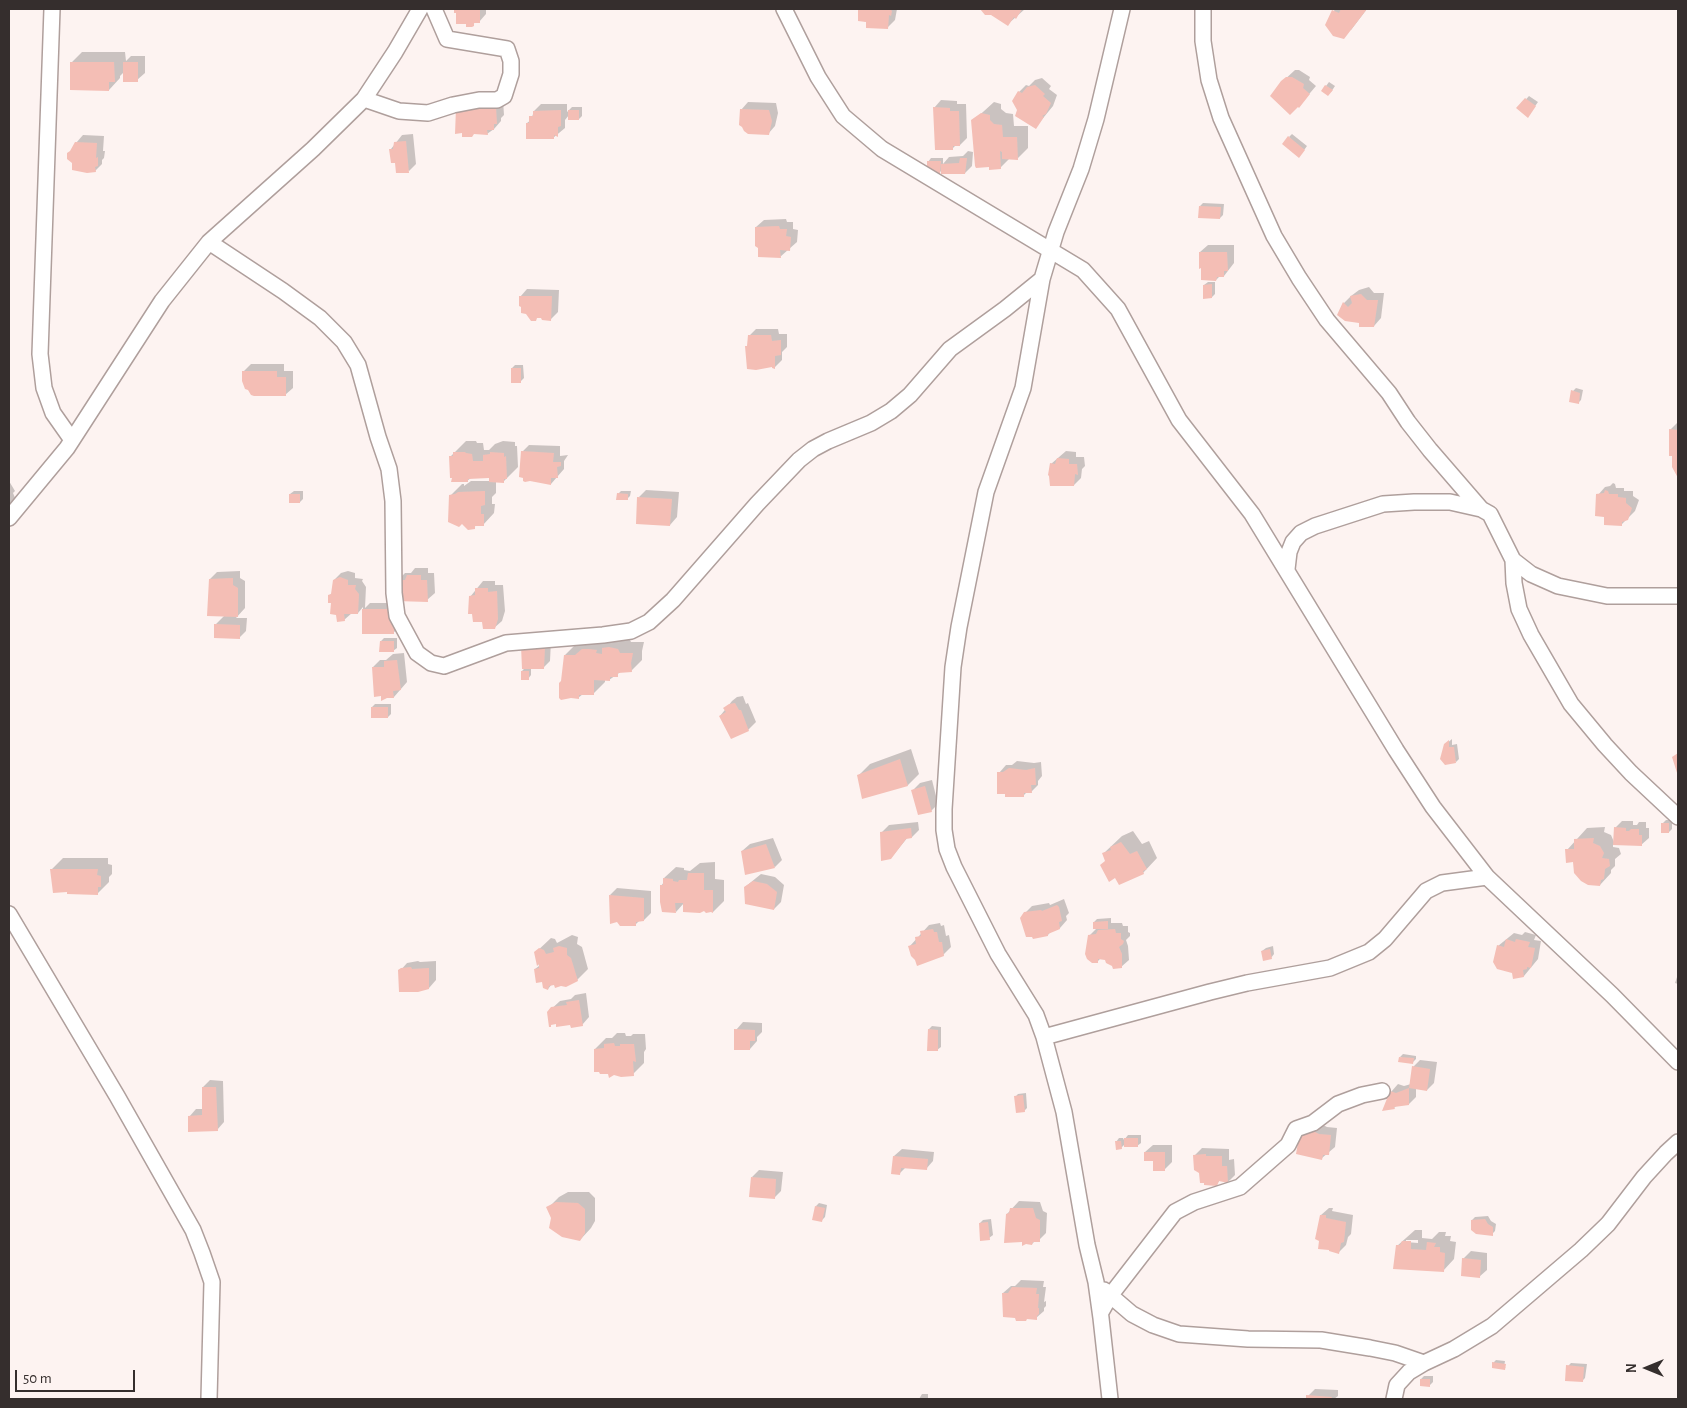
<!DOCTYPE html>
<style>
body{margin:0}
#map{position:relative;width:1687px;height:1408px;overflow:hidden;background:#fdf3f1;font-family:"Alegreya Sans",sans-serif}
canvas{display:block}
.frame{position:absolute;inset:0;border:10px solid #352e2d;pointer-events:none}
.north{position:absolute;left:1622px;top:1343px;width:50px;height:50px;-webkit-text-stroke:4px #fdf3f1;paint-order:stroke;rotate:270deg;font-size:14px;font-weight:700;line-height:20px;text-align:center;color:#352e2d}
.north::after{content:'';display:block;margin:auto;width:18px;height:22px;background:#352e2d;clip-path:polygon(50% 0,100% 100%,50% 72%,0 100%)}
.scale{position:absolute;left:15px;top:1370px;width:120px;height:22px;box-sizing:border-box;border:2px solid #352e2d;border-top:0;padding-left:6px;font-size:15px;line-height:18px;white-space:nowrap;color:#352e2d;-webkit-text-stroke:4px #fdf3f1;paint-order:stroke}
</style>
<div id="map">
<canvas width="1687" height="1408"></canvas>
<div class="frame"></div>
<div class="north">N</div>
<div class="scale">50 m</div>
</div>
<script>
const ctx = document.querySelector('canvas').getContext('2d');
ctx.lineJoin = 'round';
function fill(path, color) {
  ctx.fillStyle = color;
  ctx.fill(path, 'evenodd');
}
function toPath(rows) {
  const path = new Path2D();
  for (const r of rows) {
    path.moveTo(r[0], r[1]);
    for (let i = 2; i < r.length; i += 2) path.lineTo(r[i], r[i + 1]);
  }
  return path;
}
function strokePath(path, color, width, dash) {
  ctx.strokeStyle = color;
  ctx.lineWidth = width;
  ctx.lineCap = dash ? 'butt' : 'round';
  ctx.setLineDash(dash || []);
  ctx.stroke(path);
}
const shadow = toPath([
 [455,9,486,9,486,14,479,22,476,22,473,24,455,12],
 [859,9,897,9,895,20,888,27,859,20],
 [981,9,1025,9,1008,24],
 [1335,9,1367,9,1351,30,1326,25],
 [82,52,125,52,126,61,131,56,145,56,145,73,137,80,124,72,120,76,120,78,109,90,71,63],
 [1295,70,1299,70,1310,77,1309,80,1316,86,1299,106,1282,82],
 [1042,78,1051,86,1049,89,1057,95,1053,106,1035,128,1019,92,1026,85,1029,86,1035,80],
 [1329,82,1335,86,1331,92,1326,86],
 [1529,96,1538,102,1528,116,1518,108],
 [503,100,504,115,501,118,501,121,494,129,487,134,474,133,463,136],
 [941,100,957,101,957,104,966,104,967,138,960,145,956,145,952,149,934,108],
 [748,102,776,103,778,113,775,126,768,134,741,110],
 [994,102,1001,104,1001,109,1006,113,1013,114,1014,126,1028,126,1028,148,1017,159,1010,158,1000,168,973,121],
 [541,104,567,104,567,112,572,107,582,107,582,116,579,119,569,115,565,120,565,128,553,138,527,123,531,120,534,111],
 [413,134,416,164,409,171,396,161,391,149,402,135],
 [1292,134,1307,146,1302,153,1289,137],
 [83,135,104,136,103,151,105,151,104,158,102,160,102,164,95,171,72,149,76,143],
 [968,151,973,152,972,166,965,173,942,170,939,173,928,162,931,158,943,158,943,164,949,157,963,156],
 [1203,203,1224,204,1223,215,1220,218,1200,206],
 [786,219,787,222,793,222,793,229,798,230,797,242,780,257,756,227,764,220],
 [1208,245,1234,245,1234,263,1224,276,1220,276,1216,280,1200,252],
 [1208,282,1215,282,1215,294,1212,297,1204,285],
 [1369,287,1374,293,1384,293,1381,318,1374,326,1338,315,1344,303,1351,296,1359,290],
 [527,289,559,290,558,312,551,319,520,297],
 [756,329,778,329,779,334,787,334,787,347,782,352,782,360,775,367,748,345,749,336],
 [251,364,284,364,284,371,293,371,293,388,285,395,243,372],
 [515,365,523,365,524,378,520,382,512,368],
 [1576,388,1583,390,1581,400,1578,403,1573,391],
 [1678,422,1678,475,1673,467,1670,430],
 [466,441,476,441,477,443,483,443,484,450,489,450,495,444,503,441,515,442,515,446,517,446,518,467,504,481,496,481,496,493,492,497,492,504,495,504,494,513,483,525,477,525,474,527,451,495,462,484,464,484,464,486,471,481,490,481,490,477,471,478,467,481,450,457],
 [529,445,560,446,560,456,568,455,564,461,564,469,551,484,530,480,522,452],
 [1066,451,1076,452,1076,457,1084,457,1085,466,1082,469,1081,478,1074,485,1051,464],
 [9,481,15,491,13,493,16,500,9,507],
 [1613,483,1615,484,1616,488,1624,488,1624,491,1633,491,1633,496,1639,500,1635,511,1621,525,1606,515,1598,495,1605,487,1610,486],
 [646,490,679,492,677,517,670,525,639,497],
 [294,491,303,491,303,499,300,502,290,494],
 [621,491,631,491,630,496,627,499,618,494],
 [415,568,428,568,428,573,434,573,435,593,427,600,401,600,401,626,393,633,363,633,363,607,358,613,352,613,344,620,329,596,333,592,334,580,341,573,348,571,355,573,355,578,363,579,362,581,366,587,365,608,370,603,398,603,398,580,405,573,411,573],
 [240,571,240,578,245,581,245,608,236,618,247,618,246,631,239,638,215,625,225,615,210,579,217,572],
 [483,581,495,581,495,585,503,585,505,611,502,621,494,628,484,621,470,597],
 [384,638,397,638,397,648,393,651,381,641],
 [595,638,607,639,607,643,609,643,615,638,629,638,631,642,644,642,642,651,642,660,631,671,622,671,609,680,605,679,605,682,594,693,583,694,578,698,565,655,576,644,587,645],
 [551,641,550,661,543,668,531,668,531,675,528,679,522,671],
 [404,653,407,682,394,697,386,696,373,667,380,660,386,660,393,654],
 [743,696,746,704,748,703,756,722,748,730,720,716,732,701,737,697],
 [375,704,391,704,391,714,388,717,372,707],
 [1452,739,1452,745,1457,744,1459,759,1456,762,1445,745],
 [911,749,919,774,908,785,863,798,859,775,870,764],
 [1017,761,1034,763,1041,762,1042,776,1038,781,1038,785,1031,792,1027,792,1023,796,999,773,1006,765,1012,765],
 [932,780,938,804,931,811,913,790,920,783],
 [1666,820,1672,820,1672,829,1669,832,1662,824],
 [1622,821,1633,821,1633,825,1637,825,1639,822,1646,822,1646,828,1649,828,1649,838,1641,845,1613,844,1613,847,1619,848,1621,854,1615,859,1615,866,1611,870,1611,873,1600,885,1574,860,1567,850,1587,828,1605,827,1604,832,1611,835,1614,842,1615,828],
 [918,822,919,830,912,837,908,837,891,858,882,832,889,825],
 [1133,831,1142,844,1149,841,1157,858,1143,873,1115,876,1106,861,1104,853,1122,836],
 [773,838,782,860,775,867,742,851,750,844],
 [63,858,108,858,108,864,112,865,112,874,109,877,109,882,98,893,69,890,54,892,52,869],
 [715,862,715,879,724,880,724,901,713,912,684,903,676,912,661,886,664,882,664,878,676,867,684,868,684,870,690,871,700,863],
 [761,874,775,877,784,885,781,902,774,909,745,887],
 [617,888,651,891,651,913,644,920,640,920,635,925,610,895],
 [1064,899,1069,913,1066,916,1067,920,1060,928,1052,930,1048,935,1025,913,1032,906,1049,903,1050,905],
 [1111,918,1111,923,1122,923,1123,926,1128,926,1128,932,1130,933,1130,936,1126,940,1128,946,1129,960,1121,967,1104,958,1101,958,1097,962,1089,936,1097,928,1094,922,1097,919],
 [940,923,941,926,944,925,946,936,949,935,951,947,943,955,910,946,929,925],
 [1525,932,1536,935,1534,940,1541,941,1538,959,1524,976,1514,978,1513,972,1498,946,1514,933,1522,935],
 [572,935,578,937,577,944,582,947,588,969,577,980,552,984,548,989,535,969,539,966,535,953,551,938,555,939,557,943],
 [1273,946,1274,954,1271,958,1262,951,1266,948],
 [418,961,420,962,436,961,436,980,429,988,400,971,407,963],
 [1678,974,1678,984,1675,983],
 [586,993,589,1017,582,1025,571,1024,548,1012,560,1001,571,999,575,995],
 [743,1022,762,1023,762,1032,757,1037,757,1041,750,1049,736,1030],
 [932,1026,941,1027,941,1047,937,1050,929,1029],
 [617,1033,625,1033,626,1036,631,1036,633,1034,645,1034,646,1049,644,1052,644,1063,633,1074,595,1049,606,1038,612,1038],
 [1403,1054,1416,1056,1416,1059,1413,1062,1400,1057],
 [1420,1060,1437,1062,1434,1083,1427,1090,1416,1088,1416,1097,1409,1104,1397,1105,1394,1108,1391,1092,1398,1084,1404,1086,1411,1084,1413,1067],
 [210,1080,223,1081,224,1122,217,1130,189,1117,196,1109,203,1109,203,1087],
 [1026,1093,1027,1108,1024,1111,1015,1097,1018,1094],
 [1321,1124,1327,1127,1337,1128,1335,1147,1322,1158,1301,1131],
 [1128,1135,1141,1135,1141,1143,1137,1146,1125,1144,1121,1148,1116,1142,1119,1138,1123,1138,1124,1140],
 [1153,1145,1172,1145,1172,1162,1165,1169,1145,1152],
 [1202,1148,1229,1149,1229,1160,1234,1159,1235,1175,1228,1182,1220,1180,1216,1185,1201,1172,1195,1155],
 [902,1149,934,1152,933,1161,926,1169,906,1167,899,1174,894,1156],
 [759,1170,783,1172,781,1191,774,1198,752,1177],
 [568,1192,589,1192,595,1198,595,1221,591,1228,580,1240,552,1218,548,1208,559,1197],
 [1019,1201,1040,1202,1043,1211,1047,1213,1046,1233,1039,1240,1035,1241,1032,1244,1007,1214],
 [819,1203,827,1205,825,1217,822,1220,816,1206],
 [1329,1208,1333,1208,1332,1211,1353,1215,1351,1234,1348,1237,1346,1245,1339,1252,1321,1215],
 [1488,1216,1491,1221,1496,1224,1495,1231,1492,1234,1472,1220,1475,1217],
 [991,1219,993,1235,989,1238,980,1223,983,1220],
 [1415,1230,1422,1230,1422,1238,1432,1239,1439,1232,1446,1232,1445,1236,1451,1236,1450,1241,1456,1242,1454,1259,1443,1271,1397,1246],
 [1406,1240,1418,1240,1418,1243,1406,1242],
 [1471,1251,1487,1253,1487,1270,1479,1277,1463,1259],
 [1021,1280,1044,1281,1043,1287,1046,1287,1044,1302,1046,1301,1046,1306,1044,1308,1044,1311,1036,1318,1003,1293,1011,1286,1015,1286],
 [1496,1360,1505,1361,1504,1367,1506,1367,1504,1368,1493,1363],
 [1571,1363,1587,1364,1585,1378,1582,1381,1568,1366],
 [1424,1376,1433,1376,1433,1382,1430,1385,1421,1379],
 [1315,1389,1338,1390,1338,1396,1334,1399,1307,1399,1308,1396],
 [922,1394,928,1394,928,1398,936,1398,937,1399,919,1399]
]);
const building = toPath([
 [454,9,480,9,480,23,474,23,474,26,472,27,466,27,466,24,456,24,456,13,454,13],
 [858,9,890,9,892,11,891,16,889,15,888,29,866,28,866,22,858,21],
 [980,9,1022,9,1016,19,1014,17,1008,26,991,15,985,15],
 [1341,9,1367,9,1344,39,1333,36,1325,25,1332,10,1339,13],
 [70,62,114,62,115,82,109,82,109,91,70,90],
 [123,62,138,62,138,82,123,82],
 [1286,77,1292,77,1304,84,1303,88,1310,94,1299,108,1298,107,1290,115,1270,96,1281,81],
 [1035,85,1045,94,1043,96,1051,103,1046,114,1042,116,1044,117,1036,129,1015,116,1017,110,1012,101,1018,91,1022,93,1027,87],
 [1325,85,1333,90,1328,96,1321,91],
 [1525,98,1536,106,1528,118,1516,108],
 [496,107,497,124,494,124,494,130,487,130,488,135,474,134,472,137,462,137,462,133,455,134,456,108],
 [933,107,950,108,950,111,959,111,960,146,953,146,953,150,935,150],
 [740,109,769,110,772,121,769,135,748,134,744,131,742,127,739,125],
 [561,110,561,126,558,127,558,137,554,135,554,139,526,139,526,123,529,123,529,116,533,116,533,111],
 [568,110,579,110,579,120,568,120],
 [981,113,990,115,990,120,994,124,1002,125,1003,137,1017,137,1018,160,1002,159,1002,152,1000,151,1001,169,989,170,989,167,976,168,975,166,971,120],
 [1288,136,1305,150,1299,158,1282,144],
 [406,141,409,173,396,173,395,163,391,163,389,149,393,149,394,142],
 [75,142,97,143,96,158,98,157,98,166,95,167,96,172,87,173,72,170,72,163,67,159,67,153,70,151],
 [960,158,967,158,965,174,941,174,941,164,959,163],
 [927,161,941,161,940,174,927,174],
 [1199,206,1221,207,1220,219,1198,218],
 [779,226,780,229,787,229,786,236,791,237,790,251,780,250,781,258,758,257,758,248,755,246,755,227],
 [1199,252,1227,252,1228,271,1224,271,1224,277,1217,277,1216,281,1201,280,1201,268,1199,269],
 [1212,284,1212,298,1203,299,1203,285],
 [1361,294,1367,300,1378,300,1374,327,1359,327,1359,323,1345,321,1337,315,1343,302,1348,307,1352,303,1350,296],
 [519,296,552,296,551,321,542,320,541,318,537,318,536,321,531,321,526,314,521,313,521,307,519,306],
 [748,335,771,335,772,341,781,340,781,355,775,356,775,369,772,368,772,367,756,370,747,369,745,346,747,346],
 [511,368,521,368,521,383,511,383],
 [242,371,277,371,277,377,286,377,286,396,254,396,251,395,248,390,245,389,242,381],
 [1571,390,1580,393,1579,404,1569,402],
 [1669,429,1678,430,1678,478,1672,467,1672,456,1669,456],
 [521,451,554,453,553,462,561,462,561,466,557,467,558,478,551,478,551,485,530,481,525,482,523,481,523,478,519,477],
 [453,452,465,452,466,453,472,454,473,461,483,461,483,455,490,454,490,452,504,453,504,457,506,456,507,479,504,479,504,483,489,482,489,478,468,479,468,482,451,482,452,478,450,478,449,456,453,456],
 [1057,458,1069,459,1069,464,1077,464,1078,475,1075,474,1074,486,1050,486,1049,476,1048,475,1050,463,1055,464],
 [1605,490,1608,491,1609,494,1618,494,1618,497,1626,498,1626,503,1632,508,1628,520,1622,522,1622,526,1604,525,1604,517,1595,516,1596,494,1604,493],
 [485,491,485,505,481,506,481,514,484,514,484,526,475,526,475,529,468,530,462,524,459,527,448,522,449,495,455,494,458,492],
 [617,493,628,494,628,500,616,500],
 [289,494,300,494,300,503,289,503],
 [637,497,672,499,670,526,636,524],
 [407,575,421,575,421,580,427,580,428,602,396,601,397,580,405,580],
 [340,577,348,580,348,585,356,585,355,589,359,594,358,614,344,614,345,621,337,622,336,615,330,614,331,603,328,603,328,595,331,594,333,580],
 [233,578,233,585,238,588,238,617,207,616,209,579],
 [475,588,488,588,488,592,497,591,498,619,495,629,483,629,482,622,473,622,472,614,468,614,469,596,475,595],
 [362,609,394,609,394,634,362,634],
 [214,624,240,625,240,639,214,638],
 [380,641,394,641,394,652,379,652],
 [521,646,545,647,544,669,522,669],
 [609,647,618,649,620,653,633,653,631,663,632,672,618,673,618,677,610,677,610,681,594,680,594,695,579,695,579,699,571,698,561,700,559,698,559,683,561,681,564,655,575,655,582,649,589,649,597,650,596,653,602,654,602,648],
 [397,660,401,690,393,691,394,698,387,698,381,701,381,696,374,697,372,667,384,667,384,661],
 [521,671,529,671,529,680,521,680],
 [735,703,739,710,741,710,749,731,731,739,719,716,726,712,723,708,729,704],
 [371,707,388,707,388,718,371,718],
 [1449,740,1449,747,1454,747,1456,763,1445,765,1440,759,1444,744],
 [1678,753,1678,776,1672,757],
 [900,759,908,786,862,799,857,775],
 [1009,768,1026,770,1035,768,1036,785,1031,785,1032,793,1024,793,1024,797,1005,797,1005,794,997,794,997,772,1003,772],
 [925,786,932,812,918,815,911,790],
 [1661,823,1669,823,1669,833,1661,833],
 [1614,827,1626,828,1626,831,1629,831,1631,829,1639,829,1639,835,1642,835,1642,846,1613,845],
 [911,828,912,838,906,839,891,859,881,861,880,832],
 [1594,838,1593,843,1600,846,1604,853,1602,858,1609,859,1610,866,1605,869,1604,879,1601,880,1600,886,1588,885,1581,881,1574,873,1573,862,1566,863,1565,849,1574,849,1574,839],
 [1121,842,1130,854,1137,851,1147,869,1143,871,1144,874,1119,885,1115,878,1109,882,1100,865,1105,861,1102,853,1111,850,1110,847],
 [766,844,775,868,745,875,741,851],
 [50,869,98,869,97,875,101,876,101,887,98,887,98,895,67,894,67,892,53,893],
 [688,873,704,873,704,890,713,890,713,913,711,912,706,913,704,911,700,913,683,912,683,903,675,903,676,913,662,912,660,902,660,885,663,885,663,878,673,879,673,881,678,882,679,880,687,880],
 [753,881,767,884,777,892,774,910,745,904,744,887],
 [609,895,644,898,644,921,636,922,636,926,620,926,617,922,610,924],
 [1057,905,1059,907,1062,921,1059,922,1060,929,1048,934,1048,936,1033,939,1032,937,1026,937,1020,918,1024,912,1041,910,1042,911],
 [1108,921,1108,929,1093,929,1093,922],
 [933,929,934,932,937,932,939,942,942,942,944,956,917,966,915,960,911,956,908,946,916,944,915,937,921,936,920,931],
 [1115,929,1116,933,1121,933,1121,939,1124,941,1123,944,1119,947,1122,954,1122,968,1113,969,1112,966,1106,963,1105,960,1098,959,1098,963,1092,963,1087,959,1085,954,1088,935,1096,934,1098,930],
 [1506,939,1515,942,1516,939,1530,942,1528,947,1535,948,1531,968,1527,967,1527,969,1523,970,1524,977,1513,979,1512,973,1497,969,1493,962,1497,945,1504,947],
 [559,946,567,948,567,955,571,958,578,981,566,987,561,986,555,988,554,985,549,986,548,990,543,988,542,982,536,983,534,969,539,968,539,964,537,966,534,952,539,948,544,950,546,954,554,952,553,948],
 [1270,949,1272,959,1263,961,1261,951],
 [411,967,412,969,429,968,429,989,418,992,399,992,398,970,401,968],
 [579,1000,583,1026,571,1028,570,1025,556,1027,556,1024,551,1025,551,1027,549,1027,547,1012,551,1007,567,1005,566,1002],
 [734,1029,755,1030,755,1041,750,1041,750,1050,734,1050],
 [928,1029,938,1030,938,1051,927,1051],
 [614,1043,615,1046,620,1046,620,1044,634,1044,636,1062,633,1061,634,1076,621,1077,614,1075,609,1078,608,1074,600,1074,599,1072,594,1072,594,1049,604,1048,604,1044],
 [1399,1057,1414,1058,1413,1064,1398,1062],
 [1412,1066,1430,1069,1427,1091,1409,1088,1409,1105,1394,1107,1395,1109,1382,1111,1390,1091,1396,1093,1409,1088],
 [202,1087,216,1087,218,1131,188,1132,188,1116,202,1115],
 [1023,1095,1025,1112,1016,1113,1014,1096],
 [1300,1131,1313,1131,1319,1134,1331,1135,1329,1155,1323,1155,1322,1160,1296,1154],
 [1124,1138,1138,1138,1138,1147,1124,1147],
 [1115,1141,1121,1141,1122,1149,1116,1150],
 [1144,1152,1165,1152,1165,1171,1153,1171,1153,1161,1144,1161],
 [1206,1154,1206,1156,1222,1156,1222,1166,1227,1166,1228,1183,1219,1181,1217,1186,1204,1185,1204,1183,1200,1183,1199,1173,1194,1170,1193,1155],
 [893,1156,928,1159,927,1170,901,1168,900,1175,891,1174],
 [751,1177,776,1179,775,1199,749,1197],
 [556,1202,578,1203,585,1209,585,1233,580,1241,562,1237,549,1228,551,1218,546,1207],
 [815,1206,825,1208,822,1222,812,1220],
 [1010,1208,1033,1208,1036,1218,1040,1220,1040,1242,1033,1242,1032,1245,1026,1244,1022,1246,1022,1242,1004,1243,1006,1214,1009,1213],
 [1320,1215,1326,1215,1326,1218,1346,1222,1344,1242,1341,1243,1339,1254,1329,1251,1329,1250,1318,1249,1319,1241,1315,1239],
 [1485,1219,1488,1224,1493,1227,1493,1236,1476,1234,1471,1230,1471,1220],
 [988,1222,990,1240,980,1241,979,1223],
 [1402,1241,1411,1241,1411,1249,1426,1250,1427,1242,1436,1243,1434,1247,1440,1247,1440,1252,1445,1253,1444,1272,1393,1269,1396,1245,1400,1245],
 [1462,1258,1481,1260,1480,1278,1461,1276],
 [1012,1287,1037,1288,1036,1294,1039,1294,1038,1308,1039,1308,1039,1314,1037,1316,1037,1320,1027,1319,1026,1321,1016,1321,1015,1318,1003,1317,1002,1293,1008,1293],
 [1492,1362,1506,1364,1505,1370,1492,1368],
 [1566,1365,1584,1367,1583,1382,1565,1381],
 [1420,1379,1430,1379,1430,1387,1420,1386],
 [1306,1395,1332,1397,1331,1399,1306,1399]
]);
const street = toPath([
 [52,9,40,354,44,388,53,413,72,440],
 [784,9,818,77,843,116,882,149,1083,270,1118,309,1179,420,1252,514,1396,750,1433,807,1487,877,1612,995,1678,1062],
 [1203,9,1203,41,1209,80,1221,118,1274,236,1299,278,1327,320,1389,393,1408,422,1430,450,1481,509],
 [364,99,399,111,428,113,453,105,479,100,497,100,504,96,511,74,511,61,507,49,447,39,434,9],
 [209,242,283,291,320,318,344,342,358,365,378,437,389,469,393,501,394,593,397,616,417,653,431,663,444,666,506,643,603,635,631,631,649,622,673,600,757,504,799,460,813,449,828,441,871,423,891,411,910,395,950,349,1005,309,1042,279],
 [9,518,67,448,162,301,209,242,313,149,364,99,395,52,420,9],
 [1513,560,1514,583,1519,609,1531,635,1571,704,1605,745,1631,773,1678,817],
 [1287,569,1289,552,1293,542,1301,533,1315,526,1383,504,1414,502,1450,502,1481,509,1490,514,1513,560,1531,574,1558,586,1607,596,1678,596],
 [9,914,117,1096,193,1230,202,1253,212,1282,209,1399],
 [1044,1037,1210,992,1247,983,1330,968,1369,952,1385,939,1426,891,1442,883,1487,877],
 [1104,1290,1132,1314,1153,1325,1179,1334,1248,1339,1321,1340,1370,1348,1395,1353,1424,1363],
 [1101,1312,1110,1296,1175,1212,1194,1202,1240,1187,1288,1145,1296,1129,1313,1123,1338,1104,1362,1095,1382,1091],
 [1110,1399,1101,1318,1096,1282,1087,1245,1064,1112,1044,1037,1036,1015,998,954,954,867,947,849,944,830,944,809,953,667,959,627,986,492,1023,388,1042,279,1056,232,1081,169,1096,119,1122,9],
 [1394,1399,1397,1385,1409,1372,1424,1363,1454,1349,1492,1326,1581,1250,1608,1224,1644,1177,1666,1153,1678,1142]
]);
fill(shadow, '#0003');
fill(building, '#f4beb5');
strokePath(street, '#af9f9c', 18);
strokePath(street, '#fff', 15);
</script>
